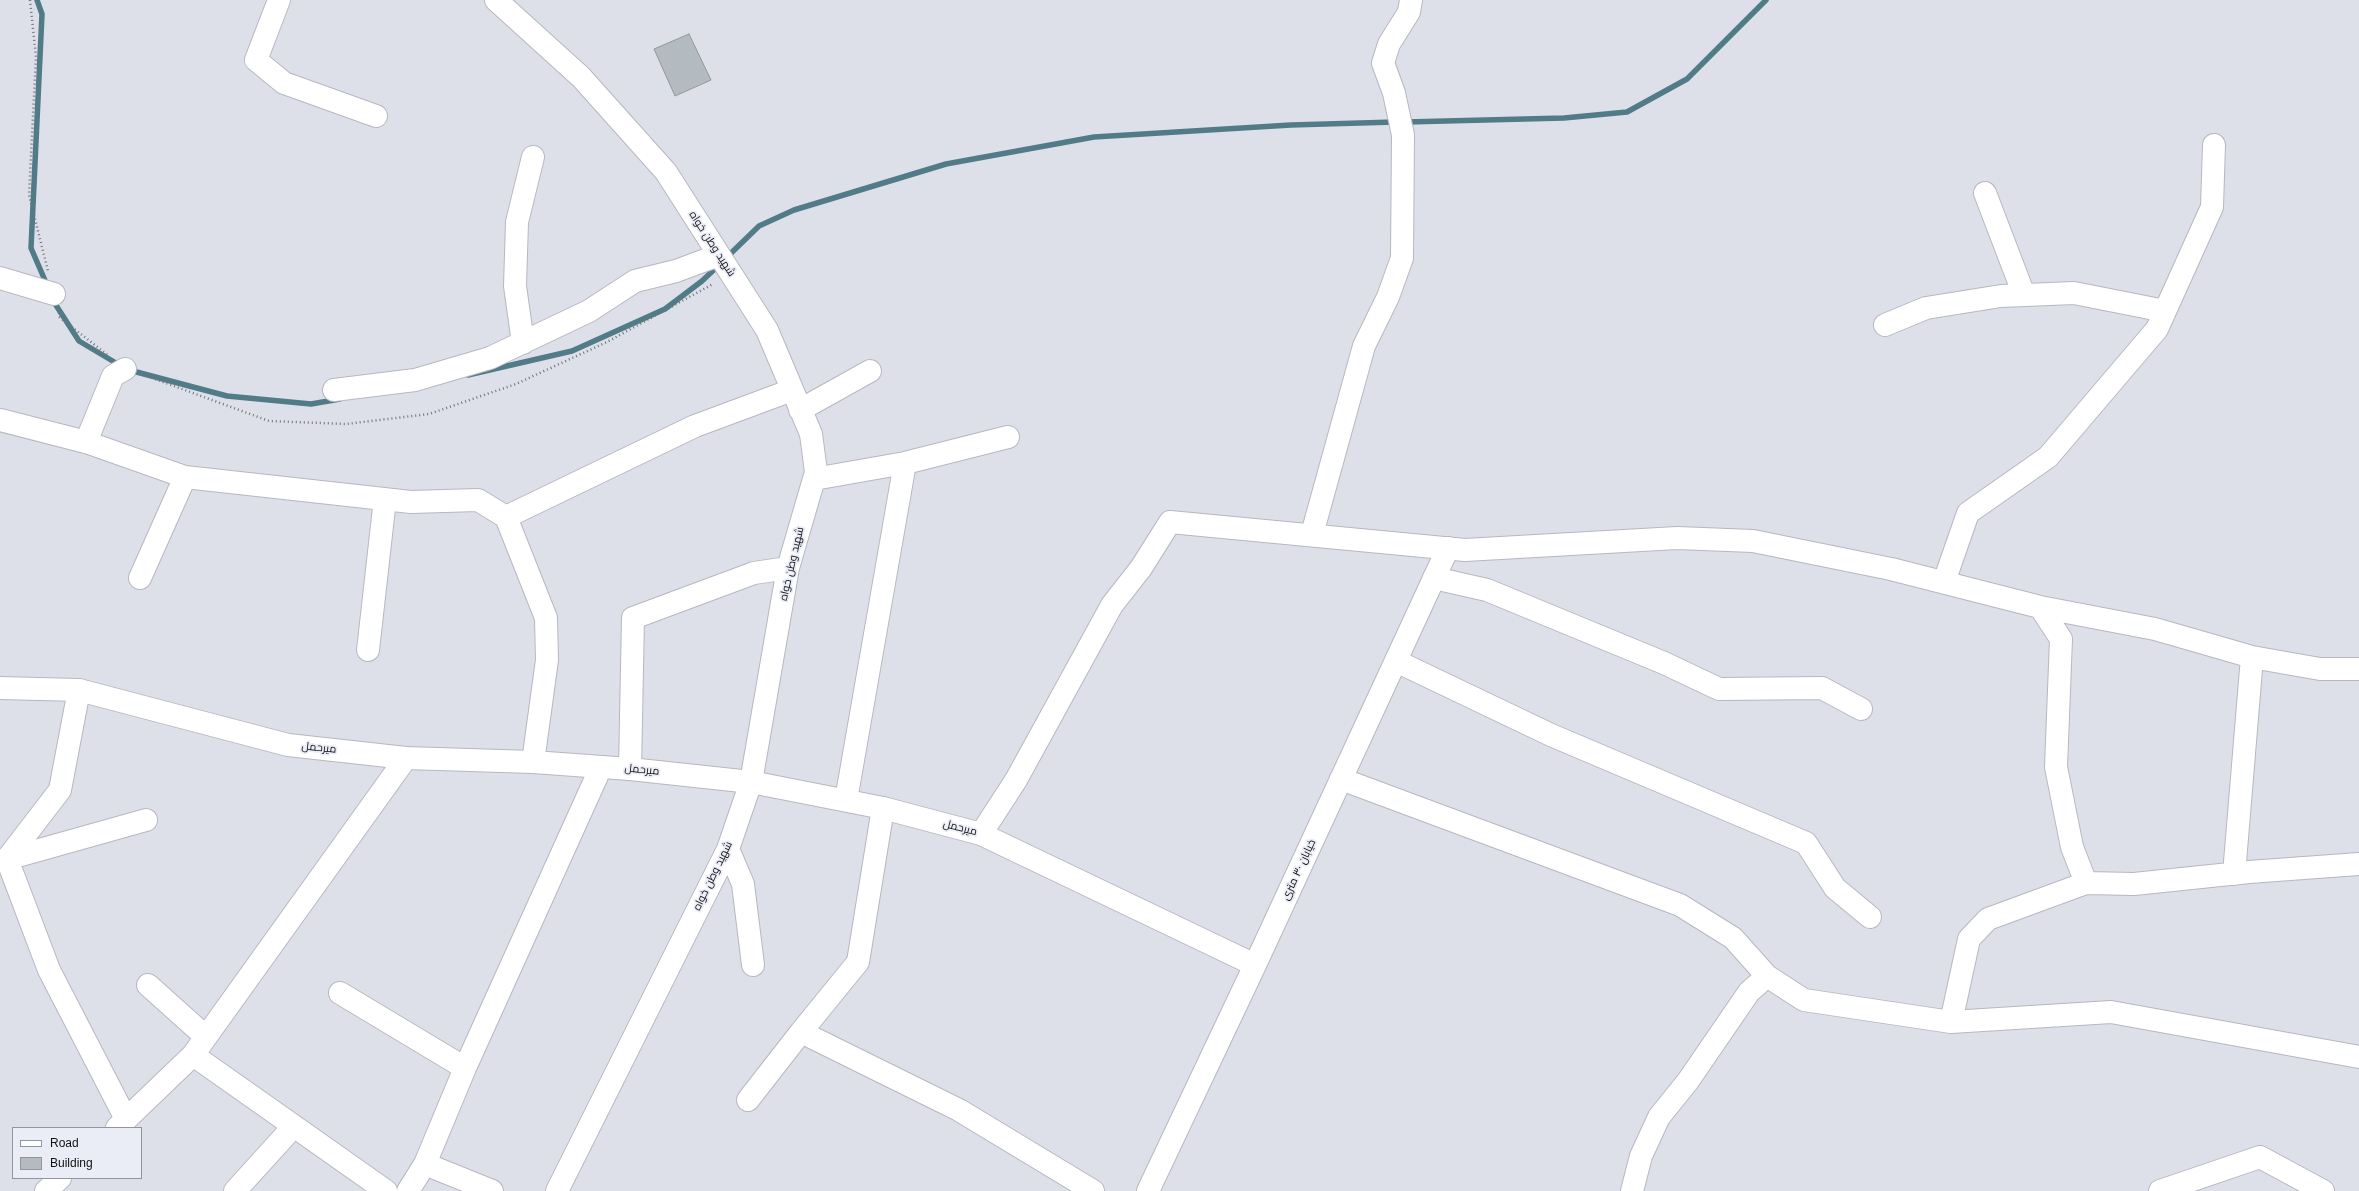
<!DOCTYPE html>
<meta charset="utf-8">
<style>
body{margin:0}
#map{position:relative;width:2359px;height:1191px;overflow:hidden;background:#dee0e9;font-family:Helvetica,sans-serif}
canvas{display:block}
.legend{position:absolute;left:12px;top:1127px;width:130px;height:52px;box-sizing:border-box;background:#ebedf6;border:1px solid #93959c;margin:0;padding:5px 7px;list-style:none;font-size:12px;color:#101114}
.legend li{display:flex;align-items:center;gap:8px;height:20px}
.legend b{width:20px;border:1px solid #93959c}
</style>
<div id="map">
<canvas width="2359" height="1191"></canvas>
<ul class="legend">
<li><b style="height:5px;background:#fff"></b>Road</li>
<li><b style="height:11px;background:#b3bac0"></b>Building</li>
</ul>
</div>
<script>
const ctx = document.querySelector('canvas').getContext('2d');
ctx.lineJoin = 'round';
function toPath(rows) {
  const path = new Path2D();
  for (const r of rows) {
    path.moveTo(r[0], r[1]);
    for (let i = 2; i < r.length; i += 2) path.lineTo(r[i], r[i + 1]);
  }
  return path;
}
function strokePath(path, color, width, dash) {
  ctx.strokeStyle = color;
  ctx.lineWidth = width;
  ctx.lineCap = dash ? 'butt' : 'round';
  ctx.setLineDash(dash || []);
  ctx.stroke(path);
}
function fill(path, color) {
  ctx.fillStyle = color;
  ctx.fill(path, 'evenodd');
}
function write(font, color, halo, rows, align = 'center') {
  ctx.font = font + ' Helvetica,Cairo,sans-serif';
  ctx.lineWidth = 3.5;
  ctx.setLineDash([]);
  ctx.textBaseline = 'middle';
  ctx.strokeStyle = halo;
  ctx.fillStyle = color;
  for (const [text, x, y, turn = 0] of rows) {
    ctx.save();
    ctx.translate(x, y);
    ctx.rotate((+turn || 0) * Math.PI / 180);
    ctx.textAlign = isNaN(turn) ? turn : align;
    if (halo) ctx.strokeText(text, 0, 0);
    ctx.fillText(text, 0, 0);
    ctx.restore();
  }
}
const stream = toPath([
 [37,0,42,14,31,248,47,285],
 [1406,122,1564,118,1627,112,1687,79,1766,0],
 [726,258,759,226,794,210,946,164,1094,137,1291,125,1395,122],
 [52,299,79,341,121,366],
 [129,370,227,396,311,404,340,399],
 [468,375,572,351,665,309,702,281,720,264]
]);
const building = toPath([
 [689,34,711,80,675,96,654,49,689,34]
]);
const path = toPath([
 [30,0,36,57,29,195,48,271],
 [59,313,59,317,109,356],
 [144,375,269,421,346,424,429,414,516,384,607,342,713,284]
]);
const street = toPath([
 [279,0,256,60,284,83,376,116],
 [496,0,581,77,666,172,767,330,811,434,816,472,788,568,751,782,728,849,557,1191],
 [1985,193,2024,295],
 [0,278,54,294],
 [1885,325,1926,308,2001,296,2074,293,2165,311],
 [523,343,515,286,517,222,533,157],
 [334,390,415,380,490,358,589,311,635,281,676,271,719,255],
 [800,410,870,371],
 [0,420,86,442,185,477,411,502,478,500,506,517],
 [86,442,113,376,125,369],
 [814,479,905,463,1008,437],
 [1312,534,1364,346,1388,297,1402,258,1403,135,1394,93,1383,63,1389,44,1409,12,1411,0],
 [140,578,185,477],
 [1434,578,1487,590,1664,663,1719,689,1822,688,1861,709],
 [1944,582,1968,513,2048,457,2157,329,2212,207,2214,145],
 [2040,607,2061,639,2056,767,2072,847,2086,883],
 [368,650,385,499],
 [1396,661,1551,735,1806,843,1835,888,1870,917],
 [533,762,547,660,546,618,506,517,695,426,792,390],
 [630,769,633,618,754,573,788,568],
 [1341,779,1680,905,1733,938,1767,976,1804,1000,1951,1022,2111,1012,2359,1057],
 [846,800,905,463],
 [981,834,1016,780,1112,605,1141,568,1170,522,1465,550,1677,538,1753,541,1891,569,2040,607,2155,629,2252,657,2320,669,2359,669],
 [728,849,743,884,753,965],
 [3,860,7,859,60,790,79,690],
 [2234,874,2252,657],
 [148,985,206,1037],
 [340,993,465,1068],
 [1951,1022,1969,939,1988,919,2086,883,2134,884,2249,872,2359,864],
 [801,1032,858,962,883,808],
 [193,1055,386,1191],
 [748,1100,801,1032,959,1110,1093,1191],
 [126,1119,49,970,7,859,146,820],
 [117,1128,193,1055,406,758],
 [425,1164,492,1191],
 [46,1191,60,1178],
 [235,1191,294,1126],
 [408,1191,425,1164,465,1068,601,767],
 [1632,1191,1641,1156,1659,1117,1688,1081,1749,992,1767,976],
 [2160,1191,2260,1157,2323,1191]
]);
const secondary = toPath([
 [0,688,79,690,288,745,406,758,533,762,630,769,751,782,883,808,981,834,1255,965],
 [1148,1191,1255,965,1448,548]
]);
const streetNames = [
 ["شهید وطن خواه",712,244,57],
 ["شهید وطن خواه",792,564,-77],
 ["میرحمل",319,748,6],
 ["میرحمل",642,770,6],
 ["میرحمل",960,828,15],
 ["خیابان ۳۰ متری",1299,870,-65],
 ["شهید وطن خواه",713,876,-64]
];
strokePath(stream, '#527b88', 5.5);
fill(building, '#b3bac0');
strokePath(building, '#90979d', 1);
strokePath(street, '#b6b8c0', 24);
strokePath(secondary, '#b6b8c0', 24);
strokePath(path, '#717278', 2.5, [1, 3]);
strokePath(street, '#fff', 22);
strokePath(secondary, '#fff', 22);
write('11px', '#101114', '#ebedf6', streetNames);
</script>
